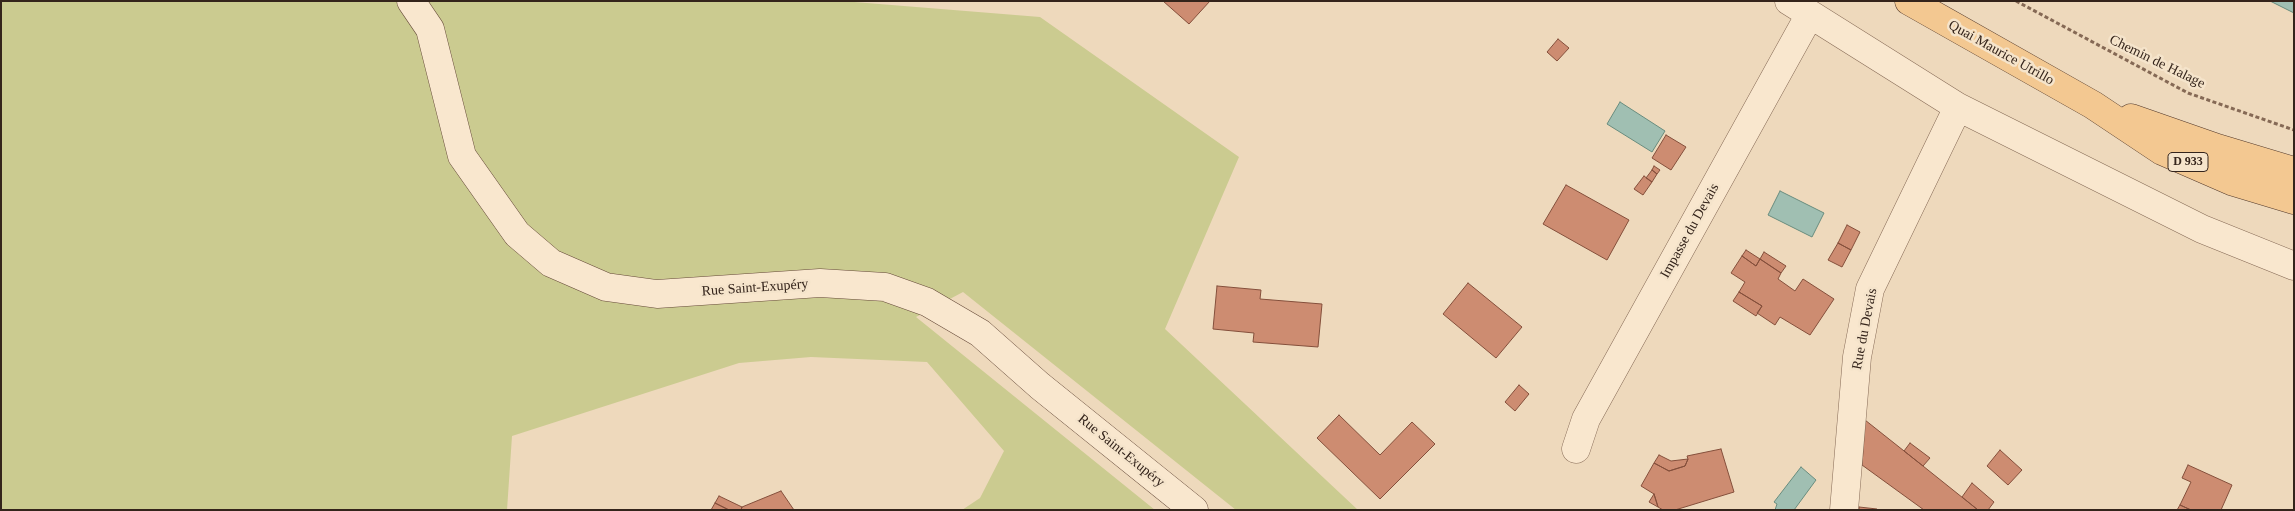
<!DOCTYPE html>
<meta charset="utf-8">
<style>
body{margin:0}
#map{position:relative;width:2295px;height:511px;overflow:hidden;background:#eed9bc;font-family:"Times New Roman",serif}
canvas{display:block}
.frame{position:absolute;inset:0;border:2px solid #34241b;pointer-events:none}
</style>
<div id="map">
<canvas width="2295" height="511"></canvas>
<div class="frame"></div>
</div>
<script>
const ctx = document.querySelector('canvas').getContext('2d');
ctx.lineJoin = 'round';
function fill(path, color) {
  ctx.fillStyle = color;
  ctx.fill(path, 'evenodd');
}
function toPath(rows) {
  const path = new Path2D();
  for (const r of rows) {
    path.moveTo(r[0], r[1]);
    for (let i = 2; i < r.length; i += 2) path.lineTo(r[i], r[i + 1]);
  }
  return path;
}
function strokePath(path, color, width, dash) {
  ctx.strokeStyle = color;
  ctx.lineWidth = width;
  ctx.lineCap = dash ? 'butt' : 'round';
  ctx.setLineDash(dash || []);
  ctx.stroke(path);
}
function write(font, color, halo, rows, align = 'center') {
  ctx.font = font + ' "Times New Roman",serif';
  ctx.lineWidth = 5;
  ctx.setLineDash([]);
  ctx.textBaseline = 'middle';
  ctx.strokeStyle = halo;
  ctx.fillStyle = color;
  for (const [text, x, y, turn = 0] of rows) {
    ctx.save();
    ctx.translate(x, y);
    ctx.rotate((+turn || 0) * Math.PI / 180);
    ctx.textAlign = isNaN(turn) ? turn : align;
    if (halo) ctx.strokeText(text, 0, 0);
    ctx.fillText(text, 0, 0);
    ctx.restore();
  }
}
const green = toPath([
 [1,1,842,1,1040,17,1239,157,1165,329,1358,510,1236,510,963,292,916,317,1155,510,962,510,980,498,1004,451,927,362,811,357,739,363,512,436,507,510,1,510]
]);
const water = toPath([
 [2270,1,2294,1,2294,13,2270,1],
 [1620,102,1665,131,1652,152,1607,124,1620,102],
 [1780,191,1824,213,1812,237,1768,215,1780,191],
 [1801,467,1816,480,1794,510,1775,510,1777,504,1774,502,1801,467]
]);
const building = toPath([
 [1163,1,1210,1,1189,24,1163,1],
 [1558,39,1569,48,1557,61,1547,52,1558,39],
 [1666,135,1686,147,1671,170,1652,158,1666,135],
 [1654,166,1660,170,1657,174,1652,170,1654,166],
 [1652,170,1657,174,1652,182,1646,178,1652,170],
 [1644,176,1652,182,1643,195,1634,189,1644,176],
 [1566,185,1629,220,1607,260,1543,224,1566,185],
 [1847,225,1860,232,1851,250,1838,243,1847,225],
 [1838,243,1851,250,1842,267,1828,260,1838,243],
 [1746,250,1760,259,1756,266,1742,256,1746,250],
 [1764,252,1786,266,1781,273,1760,259,1764,252],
 [1742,256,1756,266,1760,259,1781,273,1778,279,1795,291,1803,279,1834,299,1810,335,1780,317,1775,325,1757,313,1762,306,1739,292,1745,282,1731,273,1742,256],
 [1468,283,1522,327,1496,358,1443,314,1468,283],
 [1217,286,1261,290,1260,299,1322,304,1318,347,1253,342,1254,333,1213,329,1217,286],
 [1739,292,1762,306,1756,316,1733,301,1739,292],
 [1519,385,1529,394,1515,411,1505,402,1519,385],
 [1339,415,1380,455,1412,422,1435,444,1380,499,1317,438,1339,415],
 [1865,420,1923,466,1978,510,1924,510,1862,465,1865,420],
 [1910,443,1930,458,1923,466,1904,451,1910,443],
 [1721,449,1734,492,1675,510,1663,510,1658,507,1654,494,1641,486,1654,463,1669,471,1685,466,1688,459,1687,456,1721,449],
 [2000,450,2022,470,2008,485,1987,466,2000,450],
 [1659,455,1671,461,1688,459,1685,466,1669,471,1654,463,1659,455],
 [2188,465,2232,485,2221,510,2191,510,2180,505,2191,482,2182,478,2188,465],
 [1972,483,1994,502,1988,510,1978,510,1962,497,1972,483],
 [781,491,794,510,741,510,742,507,781,491],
 [1654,494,1658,507,1649,502,1654,494],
 [719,496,742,507,741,510,729,510,715,503,719,496],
 [715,503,729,510,711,510,715,503],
 [2180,505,2191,510,2177,510,2180,505],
 [1859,507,1877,509,1877,510,1859,510,1859,507]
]);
const path = toPath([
 [2016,1,2188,93,2294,130]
]);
const street = toPath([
 [1789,1,1958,107,2202,229,2294,266],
 [1576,449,1586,419,1809,16],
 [1844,510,1857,357,1870,289,1958,107]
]);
const secondary = toPath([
 [411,1,430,29,462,156,517,234,551,263,606,287,657,294,820,283,885,287,927,302,980,333,1040,386,1194,510]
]);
const primary = toPath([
 [1909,1,2093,105,2162,151,2231,181,2294,200],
 [2131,118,2217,148,2294,171]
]);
const shields = [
 [2188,162,40]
];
const shieldNames = [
 ["D 933",2188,162]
];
const streetNames = [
 ["Quai Maurice Utrillo",2001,53,29],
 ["Chemin de Halage",2157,62,26],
 ["Impasse du Devais",1690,231,-61],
 ["Rue Saint-Exupéry",755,288,-4],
 ["Rue du Devais",1865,329,-79],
 ["Rue Saint-Exupéry",1121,451,39]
];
fill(green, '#cbcb90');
fill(water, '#a0bfb2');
strokePath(water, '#688c7e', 1);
fill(building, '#cd8c71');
strokePath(building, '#844f3b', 1);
strokePath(street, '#856955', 29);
strokePath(secondary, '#664a39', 29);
strokePath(primary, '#52382a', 29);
strokePath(path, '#856955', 3, [4, 2.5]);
strokePath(street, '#f9e7ce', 28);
strokePath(secondary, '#f9e7ce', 28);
strokePath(primary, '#f3c891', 28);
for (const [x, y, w] of shields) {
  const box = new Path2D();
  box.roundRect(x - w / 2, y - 9.5, w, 19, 4);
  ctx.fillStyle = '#f5e4cb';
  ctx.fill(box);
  strokePath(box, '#34241b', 1);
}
write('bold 12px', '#34241b', null, shieldNames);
write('14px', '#34241b', '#f5e4cb', streetNames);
</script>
